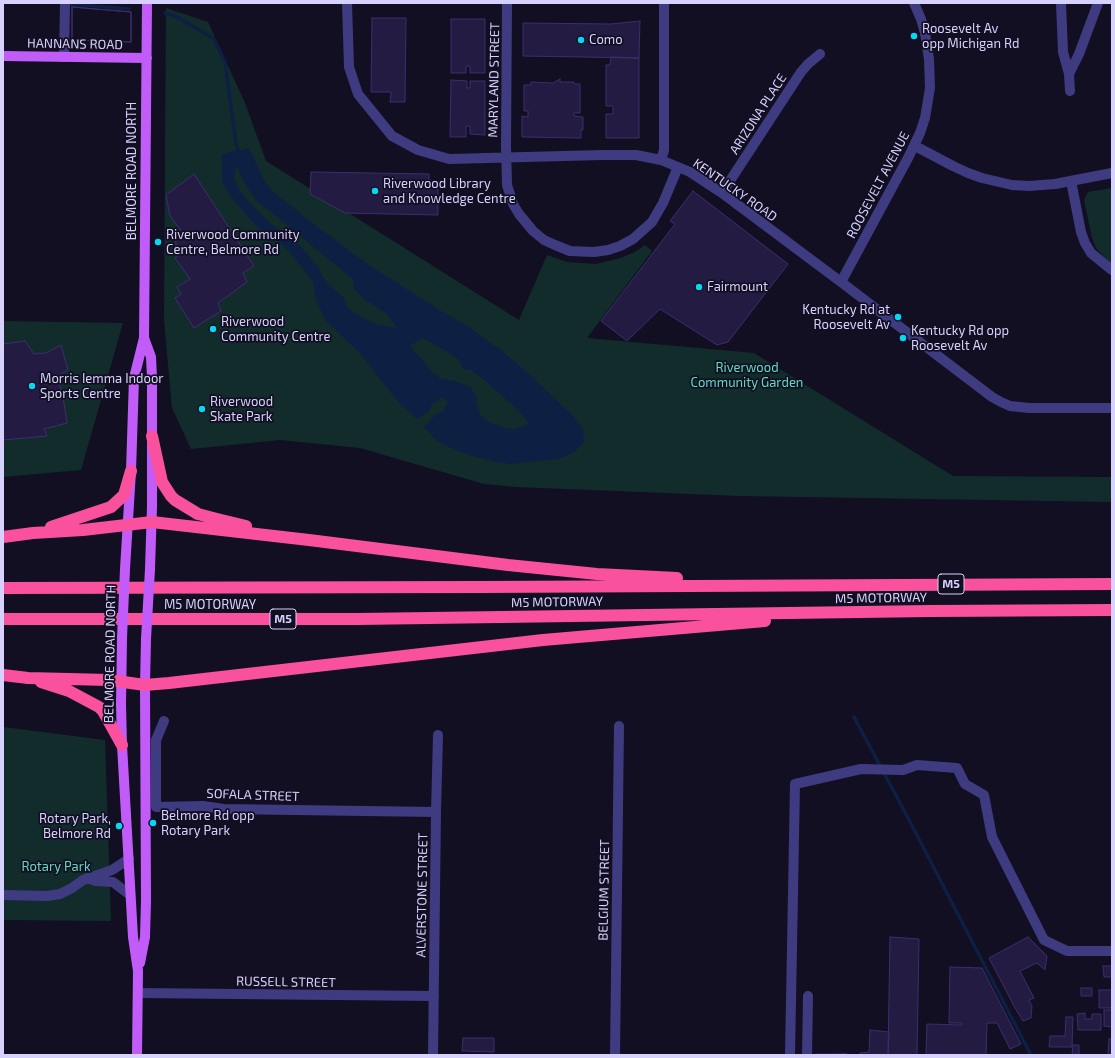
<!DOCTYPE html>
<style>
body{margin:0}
#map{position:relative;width:1115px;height:1058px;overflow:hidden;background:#120f22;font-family:"Exo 2",sans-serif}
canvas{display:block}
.frame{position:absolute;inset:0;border:4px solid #d7d1fd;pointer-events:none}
</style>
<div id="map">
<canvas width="1115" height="1058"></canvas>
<div class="frame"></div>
</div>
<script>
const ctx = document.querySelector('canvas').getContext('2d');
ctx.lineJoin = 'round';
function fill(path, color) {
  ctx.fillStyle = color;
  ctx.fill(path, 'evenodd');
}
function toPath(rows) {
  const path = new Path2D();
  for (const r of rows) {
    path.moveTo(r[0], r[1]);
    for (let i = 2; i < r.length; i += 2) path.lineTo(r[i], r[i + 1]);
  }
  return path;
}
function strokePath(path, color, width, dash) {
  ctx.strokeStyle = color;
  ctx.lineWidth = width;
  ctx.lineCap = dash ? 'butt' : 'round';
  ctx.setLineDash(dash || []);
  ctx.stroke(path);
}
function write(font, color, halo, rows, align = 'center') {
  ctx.font = font + ' "Exo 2",sans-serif';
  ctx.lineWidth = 3.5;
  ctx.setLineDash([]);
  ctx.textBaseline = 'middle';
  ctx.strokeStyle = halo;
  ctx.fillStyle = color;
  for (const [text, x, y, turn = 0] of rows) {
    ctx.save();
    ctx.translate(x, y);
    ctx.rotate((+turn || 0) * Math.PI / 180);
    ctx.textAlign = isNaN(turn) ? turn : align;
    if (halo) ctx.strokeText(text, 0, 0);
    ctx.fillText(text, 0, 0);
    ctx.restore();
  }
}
const green = toPath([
 [166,8,208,22,245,103,266,161,519,320,547,255,567,262,596,264,621,258,635,252,645,245,652,251,587,338,754,353,953,476,1112,477,1112,502,740,496,516,487,484,484,360,448,280,440,191,449,172,408,164,320],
 [1112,188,1112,265,1096,248,1092,238,1084,200,1088,192],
 [3,321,123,323,81,470,3,477],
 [3,727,105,740,111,921,3,920]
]);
const water = toPath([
 [249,148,263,178,271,190,302,215,366,263,441,311,470,328,502,351,527,372,572,415,583,428,584,441,575,452,559,459,511,464,496,462,472,456,455,450,437,441,424,427,435,415,443,411,448,402,442,397,433,403,429,411,417,419,398,402,361,354,326,321,316,301,313,282,300,265,284,246,255,225,233,199,222,183,222,154],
 [236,165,245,184,256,200,353,279,354,288,364,299,387,314,397,328,378,325,361,317,347,307,343,297,329,285,322,276,319,268,303,249,291,237,273,226,248,201,238,188,234,179],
 [422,338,448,352,458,359,464,370,471,370,483,379,518,410,529,424,514,429,505,428,491,423,480,415,477,405,476,396,470,387,455,381,441,379,431,371,410,346]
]);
const stream = toPath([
 [70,4,129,9],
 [165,13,175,16,213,38,225,62,236,143,239,153],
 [854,717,908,818,1031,1055]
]);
const building = toPath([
 [72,7,131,12,131,42,72,40,72,7],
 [72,7,131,12,131,42,72,40,72,7],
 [372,18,406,18,405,102,390,102,391,92,371,92,372,18],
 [451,19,485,19,485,73,470,73,470,66,466,66,466,73,451,73,451,19],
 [640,21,639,58,523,56,523,23,611,24,640,21],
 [611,57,639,58,639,138,606,138,606,114,613,114,613,106,606,106,606,65,610,65,611,57],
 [560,79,560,82,574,82,574,84,580,84,580,113,574,113,574,116,583,117,583,130,581,130,581,138,522,137,522,116,528,117,528,111,524,111,524,85,531,85,531,82,553,83,560,79],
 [451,80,467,81,467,88,470,88,470,81,485,81,485,135,470,134,470,126,466,126,466,137,450,137,451,80],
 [311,172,429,174,429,180,435,181,434,188,438,189,438,215,345,213,310,194,311,172],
 [194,174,254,266,243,273,247,282,218,303,221,311,194,328,175,298,181,294,177,287,190,279,175,258,181,253,176,246,176,238,183,233,170,216,166,195,194,174],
 [693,191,788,264,728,342,717,345,660,309,627,341,601,321,675,224,670,221,693,191],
 [25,341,34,354,46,353,61,345,68,370,57,376,63,397,67,423,44,429,47,436,3,440,3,344,25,341],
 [890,937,919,939,917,1055,888,1055,890,937],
 [1028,937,1047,956,1045,970,1037,963,1020,971,1034,998,1029,1000,1032,1006,1031,1018,1023,1021,1015,1008,989,958,1028,937],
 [1103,966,1112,966,1112,977,1104,977,1103,966],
 [950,967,982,968,1021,1044,1010,1049,997,1023,987,1023,986,1055,926,1055,927,1024,962,1025,962,1023,949,1023,950,967],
 [1081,988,1092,988,1092,996,1081,996,1081,988],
 [1099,990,1112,990,1112,1008,1099,1008,1099,990],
 [1104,1010,1112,1010,1112,1027,1104,1026,1104,1010],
 [1085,1013,1085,1019,1092,1019,1092,1014,1101,1014,1101,1030,1078,1030,1077,1014,1085,1013],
 [1066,1017,1073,1017,1072,1047,1049,1047,1050,1036,1065,1036,1066,1017],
 [870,1030,889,1032,888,1055,860,1055,860,1053,869,1052,870,1030],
 [463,1038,494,1038,494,1052,462,1051,463,1038],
 [1109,1039,1112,1039,1112,1055,1108,1055,1109,1039],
 [1073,1045,1079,1045,1079,1055,1072,1055,1073,1045],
 [816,1054,847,1054,816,1055,816,1054]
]);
const minor = toPath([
 [347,3,349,67,358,94,392,136,418,150,449,159,602,155,636,155,661,160,690,172,722,193,841,282,992,397,1001,402,1010,406,1029,408,1112,408],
 [507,3,506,146,507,185,513,204,519,214,533,231,544,240,555,245,570,251,594,252,608,250,620,246,633,239,652,222,663,203,678,167],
 [1061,3,1063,52,1069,74,1070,91],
 [64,57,65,3],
 [1069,74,1079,54,1098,3],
 [915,146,953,166,968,173,982,178,1012,185,1029,186,1055,184,1112,173],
 [661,160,664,150,664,3],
 [1071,181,1081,232,1085,243,1091,253,1112,270],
 [722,193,801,72,808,64,820,54],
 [841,282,908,158,920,133,925,118,930,88,929,59,925,33,921,19,914,3],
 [164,721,156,740,156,807,203,806,224,809,436,812],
 [87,878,96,881,113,882,130,895],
 [3,895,47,896,60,894,72,888,83,880,112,870,129,859],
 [138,993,434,996],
 [433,1055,436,812,438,735],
 [615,1055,619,726],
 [790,1055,795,784,861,769,903,770,917,765,957,768,965,784,984,795,992,837,1044,940,1067,951,1112,951],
 [807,1055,808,996]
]);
const major = toPath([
 [3,56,147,58],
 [144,338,151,357,152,378,152,506,150,569],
 [125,569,131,471,134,378,144,338,147,3],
 [122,638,121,704,122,745,133,937,138,971,137,1055],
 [140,963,145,937,146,901,145,685,146,639]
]);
const highway = toPath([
 [152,436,162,482,171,496,175,500,198,514,217,519,246,526],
 [51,527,111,507,124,495,131,471],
 [3,537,33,533,83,530,152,522,309,540,508,565,597,574,677,578],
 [3,588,481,587,1112,584],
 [3,619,358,619,931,611,1112,610],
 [3,675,28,678,109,680,145,685,169,683,543,640,765,621],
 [41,682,69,691,99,707,103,711,122,745]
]);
const majorBridge = toPath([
 [122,638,125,569],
 [146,639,150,569]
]);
const markers = [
 [914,36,4,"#08d6f3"],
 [581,40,4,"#08d6f3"],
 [375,191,4,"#08d6f3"],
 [158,242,4,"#08d6f3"],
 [699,287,4,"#08d6f3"],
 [898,317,4,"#08d6f3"],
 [213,329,4,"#08d6f3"],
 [903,338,4,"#08d6f3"],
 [32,386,4,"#08d6f3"],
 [202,409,4,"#08d6f3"],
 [153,823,4,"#08d6f3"],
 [119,826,4,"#08d6f3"]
];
const shields = [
 [951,584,26],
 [283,619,26]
];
const shieldNames = [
 ["M5",951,584],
 ["M5",283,619]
];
const poiNames = [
 ["Roosevelt Av",922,29],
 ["opp Michigan Rd",922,44],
 ["Como",589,40],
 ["Riverwood Library",383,184],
 ["and Knowledge Centre",383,199],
 ["Riverwood Community",166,235],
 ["Centre, Belmore Rd",166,250],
 ["Fairmount",707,287],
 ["Kentucky Rd at",890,310,"right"],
 ["Roosevelt Av",890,325,"right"],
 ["Riverwood",221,322],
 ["Community Centre",221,337],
 ["Kentucky Rd opp",911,331],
 ["Roosevelt Av",911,346],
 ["Morris Iemma Indoor",40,379],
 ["Sports Centre",40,394],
 ["Riverwood",210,402],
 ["Skate Park",210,417],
 ["Belmore Rd opp",161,816],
 ["Rotary Park",161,831],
 ["Rotary Park,",111,819,"right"],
 ["Belmore Rd",111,834,"right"]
];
const streetNames = [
 ["HANNANS ROAD",75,44,1],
 ["MARYLAND STREET",494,80,-89],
 ["ARIZONA PLACE",758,114,-57],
 ["BELMORE ROAD NORTH",132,171,-90],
 ["ROOSEVELT AVENUE",878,185,-62],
 ["KENTUCKY ROAD",735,190,35],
 ["M5 MOTORWAY",881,598,-1],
 ["M5 MOTORWAY",557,602,-1],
 ["M5 MOTORWAY",210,605],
 ["BELMORE ROAD NORTH",110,654,-89],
 ["SOFALA STREET",253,795,2],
 ["BELGIUM STREET",604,890,-89],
 ["ALVERSTONE STREET",422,895,-89],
 ["RUSSELL STREET",286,982,1]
];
const parkNames = [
 ["Riverwood",747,368],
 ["Community Garden",747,383],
 ["Rotary Park",56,867]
];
fill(green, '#122c2c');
fill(water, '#0d2043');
strokePath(stream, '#0d2043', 3.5);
fill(building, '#241b43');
strokePath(building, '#3c2e6e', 1);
strokePath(minor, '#3f3b80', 10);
strokePath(major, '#c25cf9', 10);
strokePath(highway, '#f9519e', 12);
strokePath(majorBridge, '#c25cf9', 10);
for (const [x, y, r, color] of markers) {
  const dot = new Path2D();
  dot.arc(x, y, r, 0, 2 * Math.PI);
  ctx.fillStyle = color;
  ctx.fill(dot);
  strokePath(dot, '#120f22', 1.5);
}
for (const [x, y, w] of shields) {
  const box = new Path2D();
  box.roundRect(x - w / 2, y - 10, w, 20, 3);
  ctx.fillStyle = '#120f22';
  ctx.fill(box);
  strokePath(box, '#d7d1fd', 1);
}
write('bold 12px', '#d7d1fd', null, shieldNames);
write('13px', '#d7d1fd', '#120f22', poiNames, 'left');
write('13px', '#d7d1fd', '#120f22', streetNames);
write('13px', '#60dbbf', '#120f22', parkNames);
</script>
